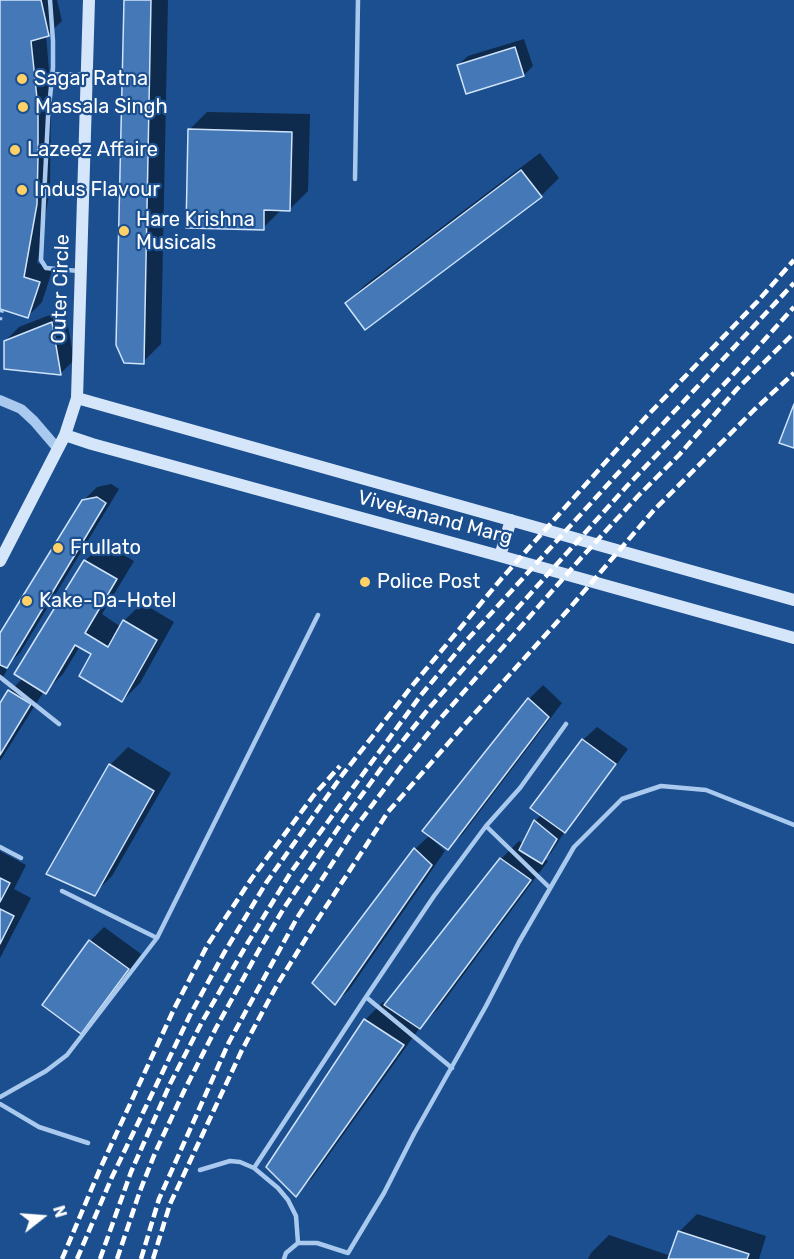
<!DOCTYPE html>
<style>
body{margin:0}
#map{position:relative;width:794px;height:1259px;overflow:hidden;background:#1b4f8f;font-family:Rubik,sans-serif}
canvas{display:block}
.north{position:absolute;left:12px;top:1187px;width:60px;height:60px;-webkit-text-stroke:4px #1b4f8f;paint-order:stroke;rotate:73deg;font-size:16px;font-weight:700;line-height:24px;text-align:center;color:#fff}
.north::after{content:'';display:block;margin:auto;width:21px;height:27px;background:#fff;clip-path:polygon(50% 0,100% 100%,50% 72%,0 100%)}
</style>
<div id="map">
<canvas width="794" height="1259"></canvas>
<div class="north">N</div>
</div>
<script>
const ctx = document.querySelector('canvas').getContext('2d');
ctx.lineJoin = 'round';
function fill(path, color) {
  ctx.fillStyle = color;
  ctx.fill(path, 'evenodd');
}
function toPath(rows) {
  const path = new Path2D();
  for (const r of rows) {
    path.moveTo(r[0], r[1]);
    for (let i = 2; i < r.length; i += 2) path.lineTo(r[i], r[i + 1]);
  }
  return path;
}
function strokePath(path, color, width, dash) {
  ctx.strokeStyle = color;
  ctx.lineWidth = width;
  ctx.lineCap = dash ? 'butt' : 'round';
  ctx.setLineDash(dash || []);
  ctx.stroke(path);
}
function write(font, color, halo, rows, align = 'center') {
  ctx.font = font + ' Rubik,sans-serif';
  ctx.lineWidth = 4.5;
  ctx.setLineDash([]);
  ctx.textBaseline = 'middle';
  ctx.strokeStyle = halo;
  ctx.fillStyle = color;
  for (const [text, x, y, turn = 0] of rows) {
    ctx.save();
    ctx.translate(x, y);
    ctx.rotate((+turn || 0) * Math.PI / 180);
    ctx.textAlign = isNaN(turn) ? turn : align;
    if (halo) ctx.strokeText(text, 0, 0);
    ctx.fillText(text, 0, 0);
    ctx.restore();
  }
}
const shadow = toPath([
 [0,0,57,0,62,21,48,34,46,35,51,94,50,189,37,263,53,268,42,302,28,316,0,308],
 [126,0,168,0,161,344,143,362],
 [524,39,533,66,524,75,458,65,468,56],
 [207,112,310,114,308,191,290,209,281,210,263,228,189,130],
 [540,153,559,178,541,196,347,303,365,285],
 [65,309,74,360,60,374,5,341,19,327],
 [111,484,119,489,20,653,4,668,7,670,0,682,0,636,83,501,97,487],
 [103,543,134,561,102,614,121,627,124,621,142,603,174,622,140,683,122,701,93,654,80,646,63,674,45,692,44,691,0,761,0,706,10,691,23,678,16,673,85,561],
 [543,685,562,703,462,835,448,848,433,837,432,839,445,851,349,990,335,1003,415,849,430,835,424,831,529,699],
 [597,727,628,749,578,817,565,831,551,853,545,859,548,861,438,1009,421,1026,313,1177,296,1195,365,1020,383,1002,386,1004,501,859,519,841,524,844,535,821,542,814,583,740],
 [128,747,171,773,112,876,94,894,110,765],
 [0,851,26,865,14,889,31,898,0,958],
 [104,927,141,954,95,1018,44,1004,90,941],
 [697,1214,766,1236,759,1259,588,1259,591,1253,609,1235,671,1256,679,1232]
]);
const building = toPath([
 [0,0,41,0,49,36,31,41,38,108,38,155,37,204,24,277,40,282,28,318,0,309,0,0],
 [124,0,151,0,144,364,124,363,116,345,124,0],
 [515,47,524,76,466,94,457,65,515,47],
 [188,129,292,132,290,211,264,210,264,230,186,228,188,129],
 [521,170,542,197,365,330,345,303,521,170],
 [52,322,61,375,4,369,4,341,52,322],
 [794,404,794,448,779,443,794,404],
 [97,497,106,503,7,668,0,665,0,633,82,500,97,497],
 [84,560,117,579,85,633,108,647,123,620,157,640,122,702,79,676,91,654,75,645,46,694,14,674,84,560],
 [8,690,31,704,0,755,0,703,8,690],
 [528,698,549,717,448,850,422,831,528,698],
 [582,739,616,764,565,833,530,808,582,739],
 [109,764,154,791,95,896,46,874,109,764],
 [534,820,557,839,542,864,519,850,534,820],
 [414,848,432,865,335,1005,312,983,414,848],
 [500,858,531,880,420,1029,384,1005,500,858],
 [0,878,10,883,0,902,0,878],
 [0,909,14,916,0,944,0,909],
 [89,940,129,969,81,1034,42,1005,89,940],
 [364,1019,404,1045,296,1197,266,1167,364,1019],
 [678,1231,749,1254,747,1259,668,1259,678,1231]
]);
const path = toPath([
 [0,320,2,310]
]);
const service = toPath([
 [50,0,53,41,53,68,48,117,41,260,46,268,79,271],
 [52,74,85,75],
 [355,179,358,0],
 [0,677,59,724],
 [486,826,550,888],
 [0,847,21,858],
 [62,891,157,938],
 [366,997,434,896,486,826,520,788,566,724],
 [0,1097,46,1071,67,1055,157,938,318,615],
 [0,1104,39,1127,88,1143],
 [254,1168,366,997,452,1068],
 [200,1170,230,1161,240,1162,254,1168,278,1188,288,1200,296,1216,298,1243],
 [284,1259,286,1253,298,1243,317,1243,348,1253,384,1193,414,1134,486,1006,519,942,574,847,622,799,661,786,706,790,794,825]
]);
const tertiary = toPath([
 [0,400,21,409,34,421,58,449]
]);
const secondary = toPath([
 [77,398,794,600],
 [65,435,92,444,500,556,794,638],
 [500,556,511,520],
 [0,561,65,435,77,398,89,0]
]);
const rail = toPath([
 [62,1259,100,1169,174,1009,208,944,252,878,314,795,340,766],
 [77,1259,112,1177,190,1015,224,953,266,883,343,774,412,686,502,578,646,417,757,302,794,260],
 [100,1259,131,1172,170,1084,202,1022,247,944,291,872,421,695,467,640,658,429,794,283],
 [117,1259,140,1191,155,1153,184,1091,216,1028,259,950,284,908,345,818,388,759,430,707,479,651,627,486,730,378,794,307],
 [141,1259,159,1199,229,1042,297,918,355,828,400,768,440,719,581,558,638,496,679,455,737,389,794,333],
 [153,1259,170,1204,242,1050,277,985,316,922,388,812,466,723,568,610,654,510,754,410,794,373]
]);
const markers = [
 [22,79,6,"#ffd166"],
 [23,107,6,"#ffd166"],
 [15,150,6,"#ffd166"],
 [22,190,6,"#ffd166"],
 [124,231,6,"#ffd166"],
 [58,548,6,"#ffd166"],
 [365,582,6,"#ffd166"],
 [27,601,6,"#ffd166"]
];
const poiNames = [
 ["Sagar Ratna",34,79],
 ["Massala Singh",35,107],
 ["Lazeez Affaire",27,150],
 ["Indus Flavour",34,190],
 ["Hare Krishna",136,220],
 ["Musicals",136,243],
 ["Frullato",70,548],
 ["Police Post",377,582],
 ["Kake-Da-Hotel",39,601]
];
const streetNames = [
 ["Outer Circle",61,289,-88],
 ["Vivekanand Marg",435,518,15]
];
fill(shadow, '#0007');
fill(building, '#4478b7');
strokePath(building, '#cfe3fa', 1.5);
strokePath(path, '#a9c9ee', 4, [3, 4.5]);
strokePath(service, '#a9c9ee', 4.5);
strokePath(tertiary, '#a9c9ee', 10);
strokePath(secondary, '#d6e6fa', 12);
strokePath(rail, '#fff', 4.5, [10, 4.5]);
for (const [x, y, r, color] of markers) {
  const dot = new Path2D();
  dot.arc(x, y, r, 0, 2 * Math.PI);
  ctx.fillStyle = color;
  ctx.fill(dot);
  strokePath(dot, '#1b4f8f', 2);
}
write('20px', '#fff', '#1b4f8f', poiNames, 'left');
write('20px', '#fff', '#1b4f8f', streetNames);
</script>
